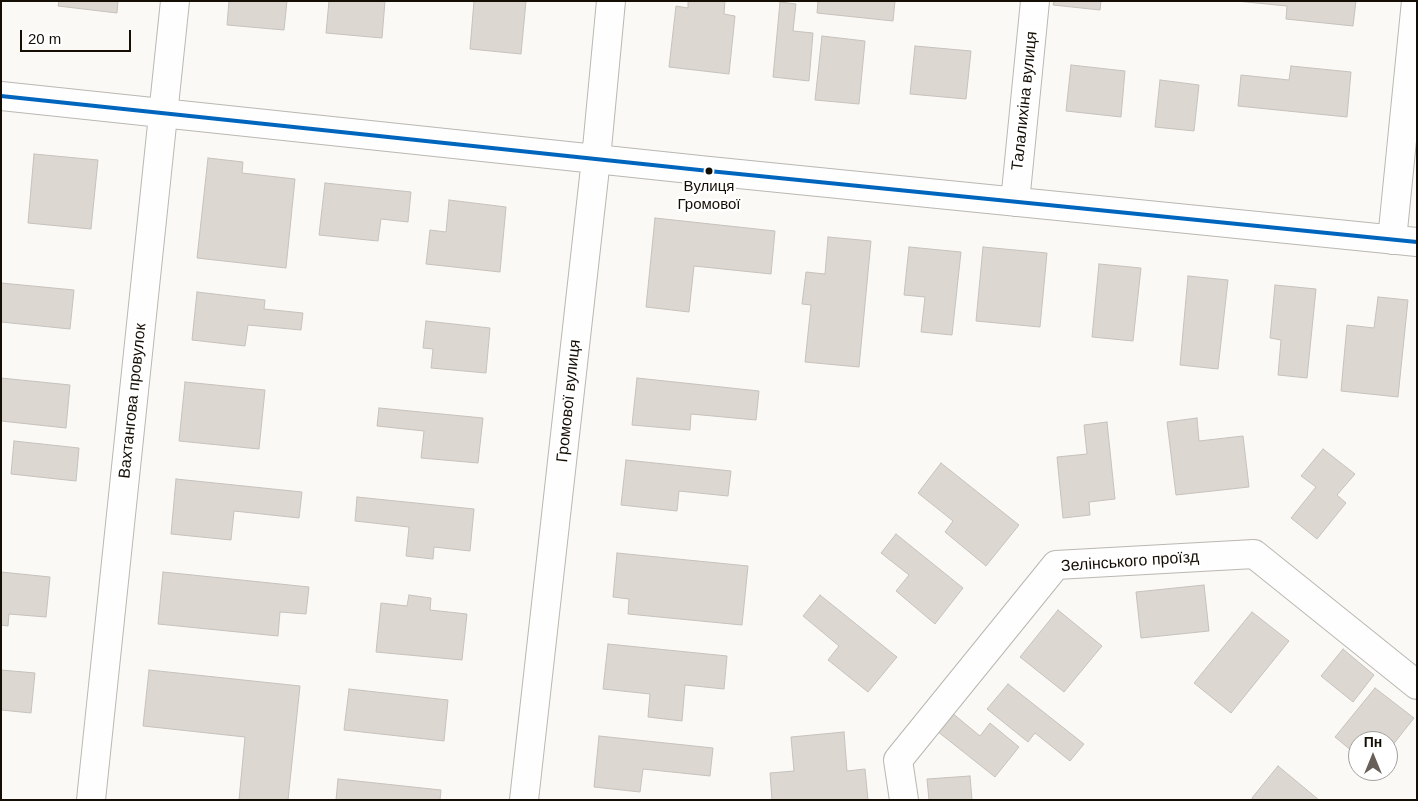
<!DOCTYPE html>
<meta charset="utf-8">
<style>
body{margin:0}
#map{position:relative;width:1418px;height:801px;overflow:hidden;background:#fbf9f6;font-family:Helvetica,sans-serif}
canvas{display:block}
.frame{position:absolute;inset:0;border:2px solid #150e05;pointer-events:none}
.north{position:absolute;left:1348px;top:731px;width:50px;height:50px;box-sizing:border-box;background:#fff;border:1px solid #a19f9b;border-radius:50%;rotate:0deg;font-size:14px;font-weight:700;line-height:20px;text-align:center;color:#150e05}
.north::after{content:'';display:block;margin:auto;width:18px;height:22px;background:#666059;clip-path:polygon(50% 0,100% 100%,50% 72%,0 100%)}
.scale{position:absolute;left:20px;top:30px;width:111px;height:22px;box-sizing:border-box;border:2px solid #150e05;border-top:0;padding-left:6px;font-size:15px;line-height:18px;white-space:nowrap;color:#150e05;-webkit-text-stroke:4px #fff;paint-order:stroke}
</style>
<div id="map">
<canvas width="1418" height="801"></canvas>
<div class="frame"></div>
<div class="north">Пн</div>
<div class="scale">20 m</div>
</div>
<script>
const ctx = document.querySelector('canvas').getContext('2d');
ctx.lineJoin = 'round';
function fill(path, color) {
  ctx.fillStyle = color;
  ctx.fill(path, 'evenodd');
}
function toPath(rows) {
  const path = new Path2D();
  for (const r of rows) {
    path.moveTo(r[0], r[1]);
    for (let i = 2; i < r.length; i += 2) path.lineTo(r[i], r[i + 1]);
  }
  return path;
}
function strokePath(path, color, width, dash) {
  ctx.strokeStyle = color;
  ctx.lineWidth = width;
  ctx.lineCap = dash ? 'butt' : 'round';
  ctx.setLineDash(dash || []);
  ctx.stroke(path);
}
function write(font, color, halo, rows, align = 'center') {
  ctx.font = font + ' Helvetica,sans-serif';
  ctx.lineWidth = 5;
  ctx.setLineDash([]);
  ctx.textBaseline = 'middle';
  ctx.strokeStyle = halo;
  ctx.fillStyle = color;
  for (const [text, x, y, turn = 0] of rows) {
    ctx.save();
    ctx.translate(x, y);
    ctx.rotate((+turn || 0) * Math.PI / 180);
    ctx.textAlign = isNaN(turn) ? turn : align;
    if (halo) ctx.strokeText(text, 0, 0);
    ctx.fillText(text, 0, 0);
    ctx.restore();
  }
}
const building = toPath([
 [59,1,118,1,117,13,58,6,59,1],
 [229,1,287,1,284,30,227,25,229,1],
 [329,1,385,1,382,38,326,33,329,1],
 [474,1,526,1,521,54,470,49,474,1],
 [688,1,725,1,724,14,735,16,729,74,669,67,676,6,688,8,688,1],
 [818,1,895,1,893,21,817,13,818,1],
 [1054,1,1101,1,1100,10,1053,5,1054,1],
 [1236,1,1356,1,1353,26,1286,19,1287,6,1236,1],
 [780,2,796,4,793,31,813,33,809,81,773,77,780,2],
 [822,36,865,41,859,104,815,100,822,36],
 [915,46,971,51,966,99,910,94,915,46],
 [1071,65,1125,71,1121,117,1066,111,1071,65],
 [1291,66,1351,72,1347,117,1238,106,1241,75,1289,80,1291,66],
 [1160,80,1199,85,1194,131,1155,127,1160,80],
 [34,154,98,160,91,229,28,223,34,154],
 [208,158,243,162,242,173,295,179,286,268,197,258,208,158],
 [325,183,411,192,408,222,381,219,378,241,319,235,325,183],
 [449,200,506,207,500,272,426,264,430,230,446,232,449,200],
 [655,218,775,231,771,274,694,266,689,312,646,307,655,218],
 [828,237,871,241,859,367,805,362,811,305,802,304,806,272,825,274,828,237],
 [909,247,961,252,952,335,921,332,925,297,904,295,909,247],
 [983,247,1047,253,1040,327,976,321,983,247],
 [1099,264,1141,268,1133,341,1092,337,1099,264],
 [1188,276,1228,280,1218,369,1180,365,1188,276],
 [1,283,74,290,70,329,1,322,1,283],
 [1275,285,1316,289,1307,378,1278,375,1281,340,1270,338,1275,285],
 [197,292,265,300,264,309,303,313,301,330,248,325,245,346,192,340,197,292],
 [1378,297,1408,300,1398,397,1341,391,1347,325,1374,328,1378,297],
 [426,321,490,328,486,373,431,368,433,349,423,348,426,321],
 [1,378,70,385,66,428,1,421,1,378],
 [637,378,759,391,756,420,691,414,690,430,632,425,637,378],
 [185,382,265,390,259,449,179,441,185,382],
 [379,408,483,418,478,463,421,458,424,431,377,426,379,408],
 [1197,418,1199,441,1243,436,1249,487,1176,495,1167,422,1197,418],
 [1107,422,1115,499,1089,502,1090,515,1063,518,1057,457,1087,454,1084,425,1107,422],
 [14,441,79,448,76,481,11,474,14,441],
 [1323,449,1355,474,1337,495,1346,503,1317,539,1291,518,1316,487,1301,476,1323,449],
 [626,460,731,471,728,496,679,491,677,511,621,505,626,460],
 [941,463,1019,525,986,566,945,532,953,521,918,493,941,463],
 [176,479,302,492,299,518,234,511,231,540,171,534,176,479],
 [357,497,474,509,470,551,434,547,433,559,406,556,409,527,355,521,357,497],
 [896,534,963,588,935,624,896,591,909,575,881,553,896,534],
 [617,553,748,566,742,625,628,614,629,599,613,597,617,553],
 [1,572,50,577,46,617,9,614,8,626,1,625,1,572],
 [163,572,309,587,306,614,280,612,278,636,158,624,163,572],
 [1204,585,1209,631,1141,638,1136,592,1204,585],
 [409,595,431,598,430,610,467,614,462,660,376,652,381,603,407,606,409,595],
 [820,595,897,657,868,692,828,660,839,646,803,616,820,595],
 [1058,610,1102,646,1064,692,1020,657,1058,610],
 [1252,612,1289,641,1231,713,1194,683,1252,612],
 [608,644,727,656,724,689,685,685,682,721,648,717,650,694,603,689,608,644],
 [1343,649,1374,675,1353,702,1321,676,1343,649],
 [1,670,35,673,31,713,1,710,1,670],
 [149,670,300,686,288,800,239,800,245,737,143,726,149,670],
 [1008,684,1084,744,1070,761,1035,733,1028,742,987,709,1008,684],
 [1375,688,1414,718,1388,751,1388,741,1358,741,1358,756,1335,737,1375,688],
 [349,689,448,700,444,741,344,730,349,689],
 [951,712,980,736,990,723,1019,747,995,777,937,731,951,712],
 [844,732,847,771,865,769,868,800,772,800,770,773,794,771,791,737,844,732],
 [599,736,713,748,710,776,643,769,640,792,594,787,599,736],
 [1278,766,1319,800,1253,800,1252,798,1278,766],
 [970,776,972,800,929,800,927,779,970,776],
 [338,779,441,790,440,800,336,800,338,779]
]);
const minor = toPath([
 [1,96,709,171,1417,242],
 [1015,202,1035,1],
 [1392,240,1416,1],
 [91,800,175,1],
 [524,800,596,159,611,1],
 [904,800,898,760,1056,565,1254,554,1417,685]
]);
const bus1 = toPath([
 [1,96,709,171,1417,242]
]);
const markers = [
 [709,171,4.5,"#150e05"]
];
const busNames = [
 ["Вулиця",709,187],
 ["Громової",709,205]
];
const streetNames = [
 ["Талалихіна вулиця",1025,101,-84],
 ["Вахтангова провулок",133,401,-84],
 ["Громової вулиця",569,401,-84],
 ["Зелінського проїзд",1130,562,-4]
];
fill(building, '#dcd7d1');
strokePath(building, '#c6c1bb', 1);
strokePath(minor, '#bbb7b1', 30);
strokePath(minor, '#fefefe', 28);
strokePath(bus1, '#0065bd', 4);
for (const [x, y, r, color] of markers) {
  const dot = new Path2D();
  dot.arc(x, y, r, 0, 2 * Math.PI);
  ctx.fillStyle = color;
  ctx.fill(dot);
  strokePath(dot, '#fff', 2);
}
write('15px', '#150e05', '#fff', busNames);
write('16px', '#150e05', '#fff', streetNames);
</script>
